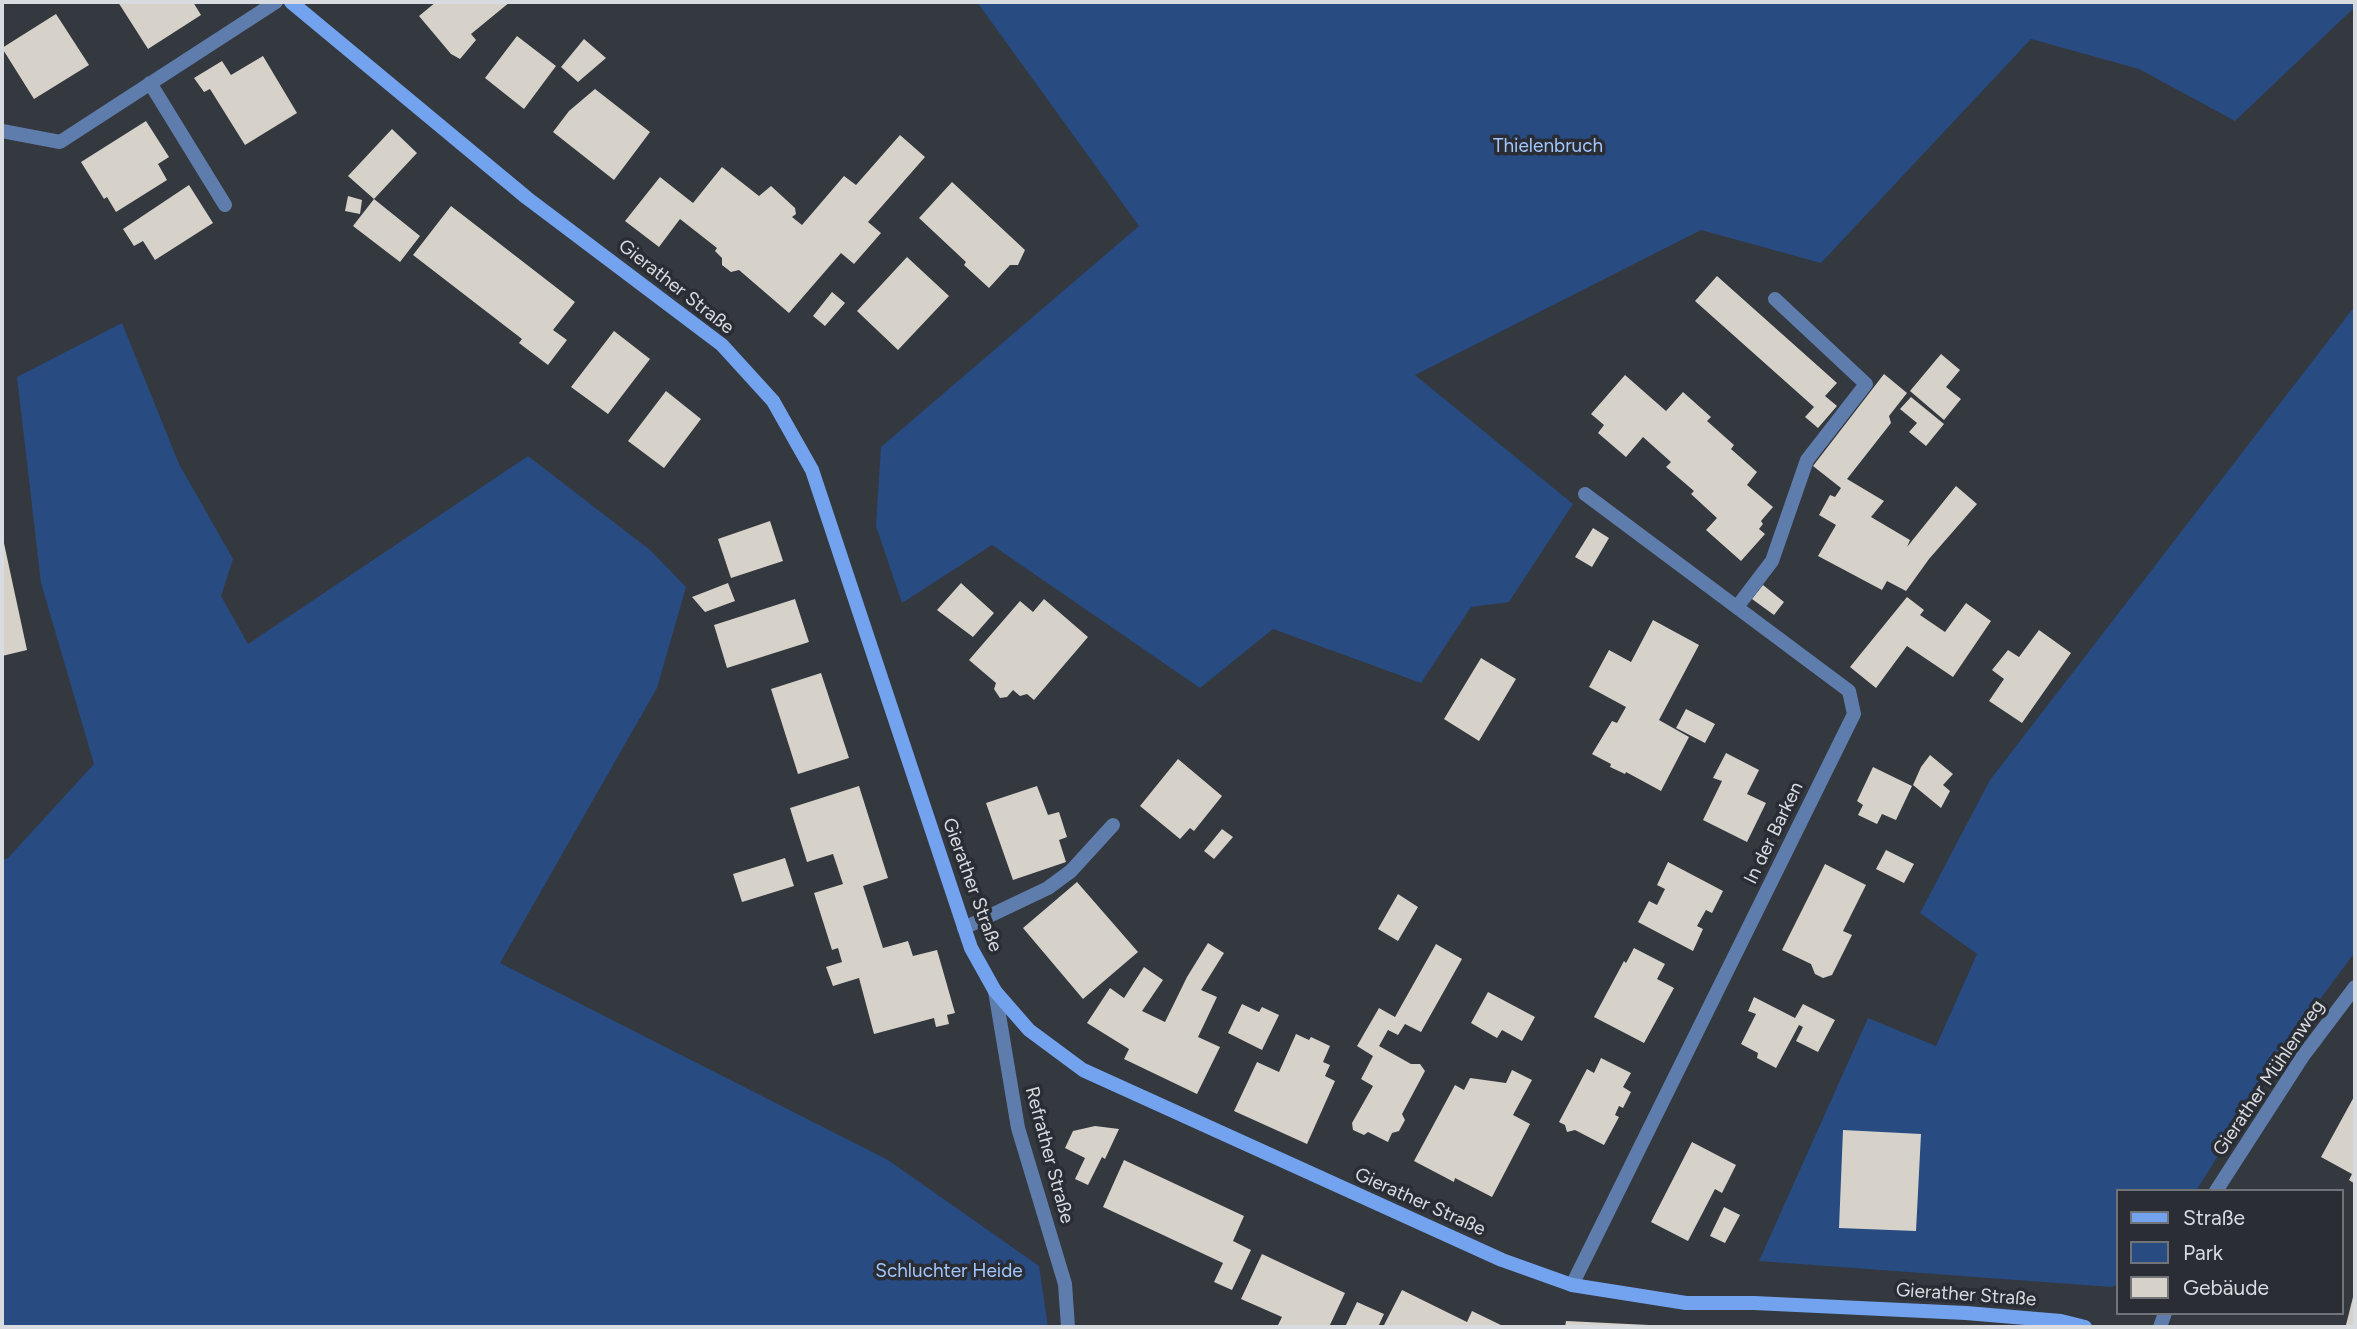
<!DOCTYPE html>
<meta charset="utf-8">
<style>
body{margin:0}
#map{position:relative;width:2357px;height:1329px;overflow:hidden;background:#34383f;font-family:Figtree,sans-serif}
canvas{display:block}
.frame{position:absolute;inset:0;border:4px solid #d8dbdf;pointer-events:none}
.legend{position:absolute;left:2116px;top:1189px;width:228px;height:126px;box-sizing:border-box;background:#2a2e34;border:2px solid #707378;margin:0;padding:9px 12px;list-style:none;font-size:21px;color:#d8dbdf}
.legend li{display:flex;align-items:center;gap:14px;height:35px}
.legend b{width:35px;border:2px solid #707378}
</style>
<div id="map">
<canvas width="2357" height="1329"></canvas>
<div class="frame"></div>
<ul class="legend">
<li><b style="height:9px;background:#73a3ee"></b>Straße</li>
<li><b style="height:19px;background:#284b82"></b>Park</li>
<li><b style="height:19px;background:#d6d2ca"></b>Gebäude</li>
</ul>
</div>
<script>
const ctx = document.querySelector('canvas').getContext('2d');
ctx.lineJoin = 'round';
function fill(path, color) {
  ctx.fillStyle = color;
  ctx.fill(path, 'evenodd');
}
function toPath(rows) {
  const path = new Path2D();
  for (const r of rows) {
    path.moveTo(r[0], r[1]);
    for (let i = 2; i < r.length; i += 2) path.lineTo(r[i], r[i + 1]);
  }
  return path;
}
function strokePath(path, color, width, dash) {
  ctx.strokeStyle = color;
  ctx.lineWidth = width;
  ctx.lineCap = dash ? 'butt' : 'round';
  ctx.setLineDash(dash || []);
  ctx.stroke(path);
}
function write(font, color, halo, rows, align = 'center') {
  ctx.font = font + ' Figtree,sans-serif';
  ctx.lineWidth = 7;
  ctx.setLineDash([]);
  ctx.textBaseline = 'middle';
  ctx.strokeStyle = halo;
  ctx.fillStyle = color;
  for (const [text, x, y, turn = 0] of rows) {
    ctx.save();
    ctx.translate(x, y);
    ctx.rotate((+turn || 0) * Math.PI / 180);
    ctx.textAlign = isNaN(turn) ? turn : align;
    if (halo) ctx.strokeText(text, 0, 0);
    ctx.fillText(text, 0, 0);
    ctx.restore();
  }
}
const green = toPath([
 [977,2,2355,2,2355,7,2235,121,2139,69,2031,39,1821,263,1701,230,1415,375,1573,504,1509,602,1471,607,1421,683,1273,629,1200,688,992,545,902,603,876,526,881,447,1139,226],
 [2355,306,2355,952,2290,1040,2196,1191,2117,1191,2117,1285,2111,1287,1759,1261,1868,1018,1936,1046,1977,954,1920,913,1990,780],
 [122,323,179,464,233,559,221,596,248,644,528,456,650,550,686,587,657,688,500,963,888,1160,1039,1266,1048,1327,2,1327,2,860,8,858,94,764,41,583,17,377]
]);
const building = toPath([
 [118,2,193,2,201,15,148,49],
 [436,2,510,2,471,34,476,40,460,59,451,54,419,16],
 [56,14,89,65,34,99,2,48],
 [517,36,556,66,524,109,485,78],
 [584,39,606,58,578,82,561,67],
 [263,56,297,113,245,145,210,89,204,92,194,78,222,61,231,75],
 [595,89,650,132,614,180,553,132,569,111],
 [146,121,169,157,158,164,167,180,116,212,107,197,104,199,81,162],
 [392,129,417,153,374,199,348,176],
 [900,135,925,157,868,222,881,233,854,264,841,253,789,313,739,270,731,272,722,265,722,258,715,251,717,248,680,219,659,247,625,221,660,177,693,203,722,167,759,196,771,186,795,208,796,214,792,217,802,225,844,176,856,185],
 [952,182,1025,250,1018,265,1010,265,989,288,964,265,966,262,919,218],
 [189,185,213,223,155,260,143,241,134,246,123,229],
 [348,196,362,200,360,214,345,211],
 [374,199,420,236,400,262,353,226],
 [451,206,575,302,553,330,567,340,548,365,519,343,522,339,413,255],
 [907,257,949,296,898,350,857,311],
 [1717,276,1837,383,1825,396,1837,406,1818,428,1805,417,1814,407,1695,301],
 [832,292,845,303,825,326,813,316],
 [614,331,650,359,608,414,571,387],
 [1941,354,1960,370,1946,387,1961,399,1944,420,1910,391],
 [1884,374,1907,393,1889,416,1891,423,1847,479,1884,501,1871,517,1910,540,1907,547,1956,486,1977,504,1929,559,1906,591,1887,581,1882,590,1818,556,1836,525,1819,515,1830,495,1835,497,1841,488,1813,466],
 [1625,375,1666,411,1683,392,1711,417,1707,421,1734,445,1731,449,1757,472,1747,485,1773,507,1761,521,1763,524,1759,529,1765,534,1741,561,1706,530,1717,518,1691,494,1694,491,1666,467,1671,462,1643,437,1626,457,1598,433,1604,425,1591,414],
 [666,391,701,419,664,468,628,441],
 [1911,397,1944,424,1926,446,1909,432,1917,423,1900,409],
 [770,521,783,561,731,578,718,539],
 [1593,528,1609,538,1592,567,1575,557],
 [2,534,27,650,2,656],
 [728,583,735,601,705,612,692,597],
 [961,583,994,613,973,637,937,610],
 [1763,585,1784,602,1774,615,1752,599],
 [1907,597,1924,610,1920,615,1945,632,1966,603,1991,621,1953,677,1907,646,1876,688,1850,667],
 [795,599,809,642,727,668,714,625],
 [1044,599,1088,637,1034,700,1027,694,1020,696,1013,690,1007,697,1000,698,994,689,996,683,969,660,1020,601,1033,612],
 [1653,620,1699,645,1659,720,1689,737,1661,791,1626,772,1625,774,1610,767,1611,764,1592,754,1612,721,1617,723,1626,707,1589,687,1609,650,1631,662],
 [2039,630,2071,653,2022,723,1989,701,2004,679,1992,670,2008,650,2019,657],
 [1481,658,1516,679,1479,741,1444,719],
 [821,673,849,758,798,774,771,689],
 [1686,709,1715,724,1705,743,1676,728],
 [1726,753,1759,770,1747,794,1766,803,1747,842,1703,820,1722,781,1713,778],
 [1930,755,1953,774,1943,785,1950,791,1941,808,1913,785,1921,767],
 [1178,759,1222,796,1194,831,1190,828,1180,839,1140,806],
 [1873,767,1912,786,1896,820,1882,814,1877,824,1858,815,1863,805,1857,801],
 [859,786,888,878,863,886,883,948,908,941,913,956,937,950,955,1013,947,1015,949,1024,936,1027,934,1018,874,1034,859,978,833,986,826,967,842,962,838,948,832,950,814,893,843,884,833,854,807,862,790,808],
 [1037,786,1048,815,1059,812,1067,837,1059,840,1066,862,1013,880,986,803],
 [1222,829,1233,837,1214,859,1204,851],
 [1886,850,1914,864,1904,883,1876,869],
 [785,858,794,886,742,902,733,874],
 [1668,862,1723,891,1712,913,1706,910,1697,926,1703,929,1693,951,1638,922,1649,901,1657,905,1665,889,1657,885],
 [1825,864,1866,885,1843,931,1852,935,1832,975,1823,978,1815,974,1811,964,1782,950],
 [1077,882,1138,952,1083,999,1023,928],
 [1398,894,1418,907,1398,941,1378,929],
 [1208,943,1224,953,1201,990,1217,997,1198,1037,1220,1047,1197,1094,1124,1059,1129,1049,1087,1023,1110,988,1124,998,1144,967,1163,980,1142,1011,1165,1022,1187,977],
 [1436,944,1462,959,1421,1032,1405,1024,1398,1035,1388,1030,1379,1046,1411,1064,1420,1064,1425,1071,1402,1114,1405,1120,1399,1131,1392,1133,1388,1142,1368,1132,1364,1135,1353,1130,1352,1123,1373,1086,1361,1079,1373,1056,1357,1046,1379,1008,1395,1017],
 [1634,948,1665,964,1657,979,1674,988,1644,1043,1594,1017,1624,961,1626,963],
 [1488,992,1535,1017,1522,1041,1502,1030,1497,1038,1471,1023],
 [1754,997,1795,1018,1803,1004,1835,1020,1818,1052,1796,1041,1803,1027,1799,1025,1776,1068,1757,1058,1758,1053,1741,1044,1756,1014,1748,1011],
 [1242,1004,1259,1012,1262,1007,1279,1015,1262,1050,1228,1033],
 [1296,1034,1309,1040,1311,1037,1330,1046,1323,1062,1330,1065,1325,1076,1335,1081,1307,1144,1234,1111,1257,1062,1279,1072],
 [1601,1058,1631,1073,1623,1087,1631,1092,1623,1108,1619,1106,1615,1115,1619,1117,1604,1145,1575,1130,1567,1132,1565,1125,1559,1122,1587,1069,1594,1073],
 [1512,1070,1532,1080,1513,1115,1530,1124,1492,1197,1455,1178,1454,1182,1414,1161,1455,1085,1464,1090,1470,1078,1506,1083],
 [2355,1095,2355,1184,2349,1180,2352,1174,2321,1157],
 [1095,1126,1119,1129,1105,1159,1102,1157,1088,1185,1075,1179,1085,1158,1065,1148,1073,1131],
 [1843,1130,1921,1134,1916,1231,1839,1228],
 [1692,1142,1736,1165,1722,1193,1715,1189,1688,1241,1651,1222],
 [1124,1160,1244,1216,1233,1241,1251,1250,1232,1290,1214,1282,1223,1263,1103,1207],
 [1724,1207,1740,1215,1725,1243,1710,1236],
 [1262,1254,1345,1293,1329,1327,1277,1327,1282,1317,1241,1299],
 [1402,1290,1467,1322,1472,1311,1505,1327,1383,1327],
 [2354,1293,2355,1327,2346,1327,2346,1325],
 [1357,1302,1384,1314,1378,1327,1345,1327],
 [1566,1321,1649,1325,1649,1327,1565,1327]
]);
const lane = toPath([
 [1737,607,1772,561,1807,460,1866,384,1775,299],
 [964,928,1048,888,1071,871,1113,825]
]);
const street = toPath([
 [150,83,225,205],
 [2,131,60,142,276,2],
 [995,991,1018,1128,1065,1284,1068,1327],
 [2216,1191,2303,1056,2355,987],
 [1572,1285,1854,714,1849,691,1585,494],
 [2160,1327,2165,1313]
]);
const secondary = toPath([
 [291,2,527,198,722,345,773,401,812,470,971,948,995,991,1029,1030,1083,1070,1502,1260,1572,1285,1686,1303,1754,1303,1966,1313,2061,1321,2085,1327]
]);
const parkNames = [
 ["Thielenbruch",1548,146],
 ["Schluchter Heide",949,1271]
];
const streetNames = [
 ["Gierather Straße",676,287,38],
 ["In der Barken",1774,833,-64],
 ["Gierather Straße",972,885,70],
 ["Gierather Mühlenweg",2269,1078,-56],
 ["Refrather Straße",1049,1155,75],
 ["Gierather Straße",1420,1202,24],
 ["Gierather Straße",1966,1295,4]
];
fill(green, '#284b82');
fill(building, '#d6d2ca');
strokePath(lane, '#5f7dac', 14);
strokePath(street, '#5f7dac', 14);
strokePath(secondary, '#73a3ee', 14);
write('19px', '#a2c6ff', '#2a2e34', parkNames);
write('19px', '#d8dbdf', '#2a2e34', streetNames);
</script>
